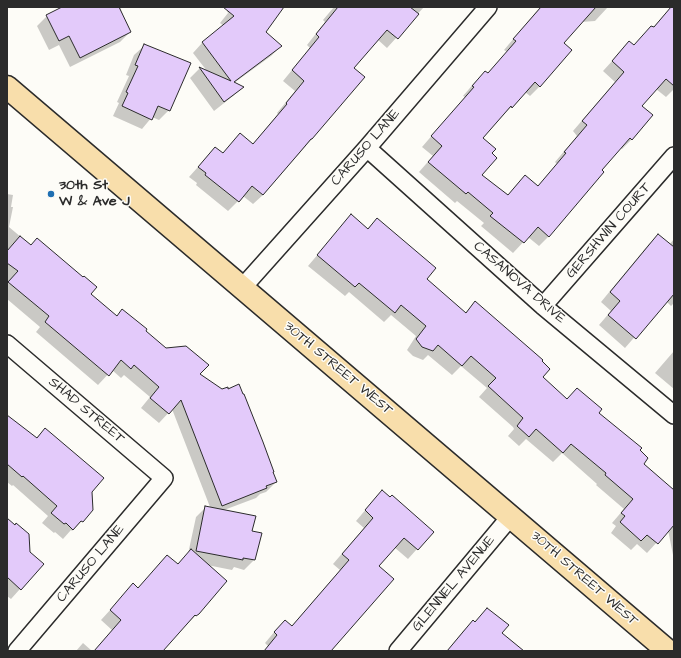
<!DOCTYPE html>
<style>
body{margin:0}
#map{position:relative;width:681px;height:658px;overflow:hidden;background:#fdfcf7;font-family:"Architects Daughter",sans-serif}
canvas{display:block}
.frame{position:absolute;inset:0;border:8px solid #2b2b2b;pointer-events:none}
</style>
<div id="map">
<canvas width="681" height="658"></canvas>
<div class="frame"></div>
</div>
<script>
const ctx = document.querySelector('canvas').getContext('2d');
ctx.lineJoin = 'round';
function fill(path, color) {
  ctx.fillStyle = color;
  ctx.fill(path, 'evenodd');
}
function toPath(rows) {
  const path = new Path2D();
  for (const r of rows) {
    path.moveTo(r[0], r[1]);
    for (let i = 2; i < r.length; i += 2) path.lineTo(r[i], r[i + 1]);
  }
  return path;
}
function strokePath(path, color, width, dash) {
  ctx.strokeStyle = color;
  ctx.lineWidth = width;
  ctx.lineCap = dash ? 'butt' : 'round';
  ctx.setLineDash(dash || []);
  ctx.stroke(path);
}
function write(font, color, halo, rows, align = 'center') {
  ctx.font = font + ' "Architects Daughter",sans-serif';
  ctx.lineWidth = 3;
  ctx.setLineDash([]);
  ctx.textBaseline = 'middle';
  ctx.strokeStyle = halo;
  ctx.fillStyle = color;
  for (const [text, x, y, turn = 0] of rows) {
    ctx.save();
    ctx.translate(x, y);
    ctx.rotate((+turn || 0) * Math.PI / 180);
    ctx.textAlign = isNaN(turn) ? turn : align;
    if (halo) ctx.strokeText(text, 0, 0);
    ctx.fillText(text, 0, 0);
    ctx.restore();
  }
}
const shadow = toPath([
 [65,7,120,7,123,15,122,16,130,32,120,42,70,67,59,45,49,50,37,26,47,16],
 [230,7,283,7,264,32,281,46,271,56,234,83,243,87,233,96,214,111,190,78,200,68,207,71,193,53,202,43,224,26,220,23,228,13,227,11],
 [334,7,424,7,387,48,377,39,353,68,312,139,263,195,253,204,243,196,228,211,196,185,197,183,189,177,215,148,222,154,240,135,252,145,278,114,277,113,295,91,283,81,310,48,307,45,325,22,323,20],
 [540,7,608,7,595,21,581,22,563,43,540,86,530,96,525,92,482,138,490,153,481,175,507,196,525,176,538,186,557,164,555,162,577,136,573,131,615,82,603,71,624,48,631,53,671,7,674,7,674,89,666,97,656,89,641,106,632,139,622,149,620,148,549,236,539,246,528,237,513,253,481,226,484,223,457,201,455,203,419,172,433,156,422,147,465,97,463,96,475,82,487,74,507,52,504,50],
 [144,46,169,110,159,120,152,117,142,129,113,116,119,103,117,102,129,76,126,75,134,55],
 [7,194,13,195,11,207,13,207,9,227,116,317,122,310,166,349,199,375,272,473,276,482,266,492,260,494,256,498,224,510,251,532,254,560,244,570,234,567,232,570,207,565,198,613,161,651,94,651,112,630,101,620,133,585,137,589,167,556,177,565,188,554,196,517,206,507,210,507,172,409,159,423,141,408,150,397,124,375,121,378,112,370,98,385,36,332,40,327,7,299,7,284,9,282,7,280],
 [377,219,426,279,465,313,475,303,541,378,567,399,577,389,597,413,638,450,642,464,674,491,674,560,668,530,647,553,637,544,631,550,611,533,616,526,612,523,624,509,596,485,597,484,562,453,553,462,526,439,519,446,508,436,514,429,513,427,479,397,487,388,461,366,452,375,428,355,423,360,413,356,407,350,416,336,391,315,384,322,349,292,345,296,308,266,342,226,367,229],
 [658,235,669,245,674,239,674,303,671,306,666,301,625,348,599,325,611,311,601,302,648,245],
 [674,351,674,389,655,373],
 [7,416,36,438,45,429,91,492,92,510,72,531,71,530,63,539,55,532,54,533,42,523,48,516,13,485,12,486,7,482],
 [373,501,417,549,408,559,394,547,378,566,330,651,264,651,268,646,265,643,275,631,291,627,340,570,333,564,364,528,356,521],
 [7,520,20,589,11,599,7,596],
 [487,609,501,633,515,651,447,651,463,631,473,622,474,623],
 [83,643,92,651,76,651]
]);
const building = toPath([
 [62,7,119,7,131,32,80,58,69,36,59,41,46,15,62,7],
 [223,7,284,7,266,32,282,46,234,82,244,87,224,102,199,67,231,81,202,42,234,16,223,7],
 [338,7,410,7,419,14,398,39,387,30,354,68,365,77,312,139,311,139,300,152,263,195,252,186,239,202,205,175,206,173,198,167,215,147,223,153,240,133,253,144,287,104,286,103,304,81,292,70,319,37,316,34,338,7],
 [541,7,596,7,564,43,572,50,540,87,535,82,512,108,511,106,483,138,496,149,492,153,497,158,482,175,508,195,525,175,538,186,566,153,564,152,587,125,582,121,624,72,612,61,629,41,634,45,651,26,654,27,671,7,674,7,674,86,666,79,642,106,653,115,632,140,630,138,602,170,604,172,549,237,538,227,524,243,490,216,493,213,468,192,466,194,428,162,442,146,431,136,474,87,472,86,485,71,488,73,516,41,513,39,541,7],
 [144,44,191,63,170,111,158,106,152,120,122,106,128,93,126,92,138,66,135,65,144,44],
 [351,214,368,229,377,218,436,268,427,279,466,313,475,301,543,360,542,361,550,369,543,377,567,399,577,388,602,409,599,413,642,448,640,450,648,458,644,464,674,490,674,525,658,544,647,535,641,541,620,522,625,516,621,513,633,499,605,475,606,473,571,444,563,453,536,429,529,437,517,426,523,418,488,386,496,378,471,356,462,366,438,345,433,351,422,347,416,339,426,326,401,305,395,313,359,283,355,287,317,255,351,214],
 [658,234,674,247,674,294,636,339,608,315,620,301,610,292,658,234],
 [20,236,31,245,37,238,83,277,84,276,97,287,91,294,117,316,122,309,147,329,146,331,166,348,186,346,209,365,200,374,222,389,228,387,228,389,239,384,243,394,244,394,263,442,274,472,273,472,277,482,266,486,267,488,222,506,181,400,169,414,150,398,159,387,134,365,131,369,121,360,109,376,45,322,49,316,8,282,18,271,7,263,7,251,20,236],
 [7,415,37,438,45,428,104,478,92,492,93,510,83,522,81,521,73,530,66,523,64,524,51,513,57,506,23,476,22,477,7,464,7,415],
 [382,490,390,497,392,495,434,532,418,550,404,538,379,566,394,579,331,651,264,651,277,635,274,632,285,620,292,626,349,560,342,554,373,518,365,510,382,490],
 [205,506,256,516,252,531,262,533,255,560,243,558,243,560,196,551,205,506],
 [7,518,15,525,16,523,29,534,30,552,44,564,21,590,7,577,7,518],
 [191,549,227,581,199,614,196,616,195,615,163,651,94,651,121,620,110,610,133,583,138,588,167,555,178,564,191,549],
 [487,608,509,625,502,633,524,651,447,651,473,620,475,622,487,608]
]);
const minor = toPath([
 [367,148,543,306,674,415],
 [242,288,367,148,488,7],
 [543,306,674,156],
 [7,344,164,478,17,651],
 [398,651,511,516]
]);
const primary = toPath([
 [7,87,668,651]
]);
const markers = [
 [51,194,4,"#1f6fb2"]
];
const streetNames = [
 ["CARUSO LANE",366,148,-49],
 ["GERSHWIN COURT",609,231,-49],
 ["CASANOVA DRIVE",519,283,41],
 ["30TH STREET WEST",338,369,40],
 ["SHAD STREET",86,411,40],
 ["CARUSO LANE",91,564,-50],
 ["30TH STREET WEST",584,579,41],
 ["GLENNEL AVENUE",454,584,-50]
];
const poiNames = [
 ["30th St",59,186],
 ["W & Ave J",59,202]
];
fill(shadow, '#0003');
fill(building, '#e3cafa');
strokePath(building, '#2b2b2b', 1);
strokePath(minor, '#2b2b2b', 20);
strokePath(primary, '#2b2b2b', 25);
strokePath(minor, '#fdfcf7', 17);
strokePath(primary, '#f8deab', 22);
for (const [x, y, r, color] of markers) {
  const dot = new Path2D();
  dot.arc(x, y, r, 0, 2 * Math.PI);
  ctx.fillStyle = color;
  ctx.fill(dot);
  strokePath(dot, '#fdfcf7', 1.5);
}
write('14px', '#2b2b2b', '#fdfcf7', streetNames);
write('bold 14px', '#2b2b2b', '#fdfcf7', poiNames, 'left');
</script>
